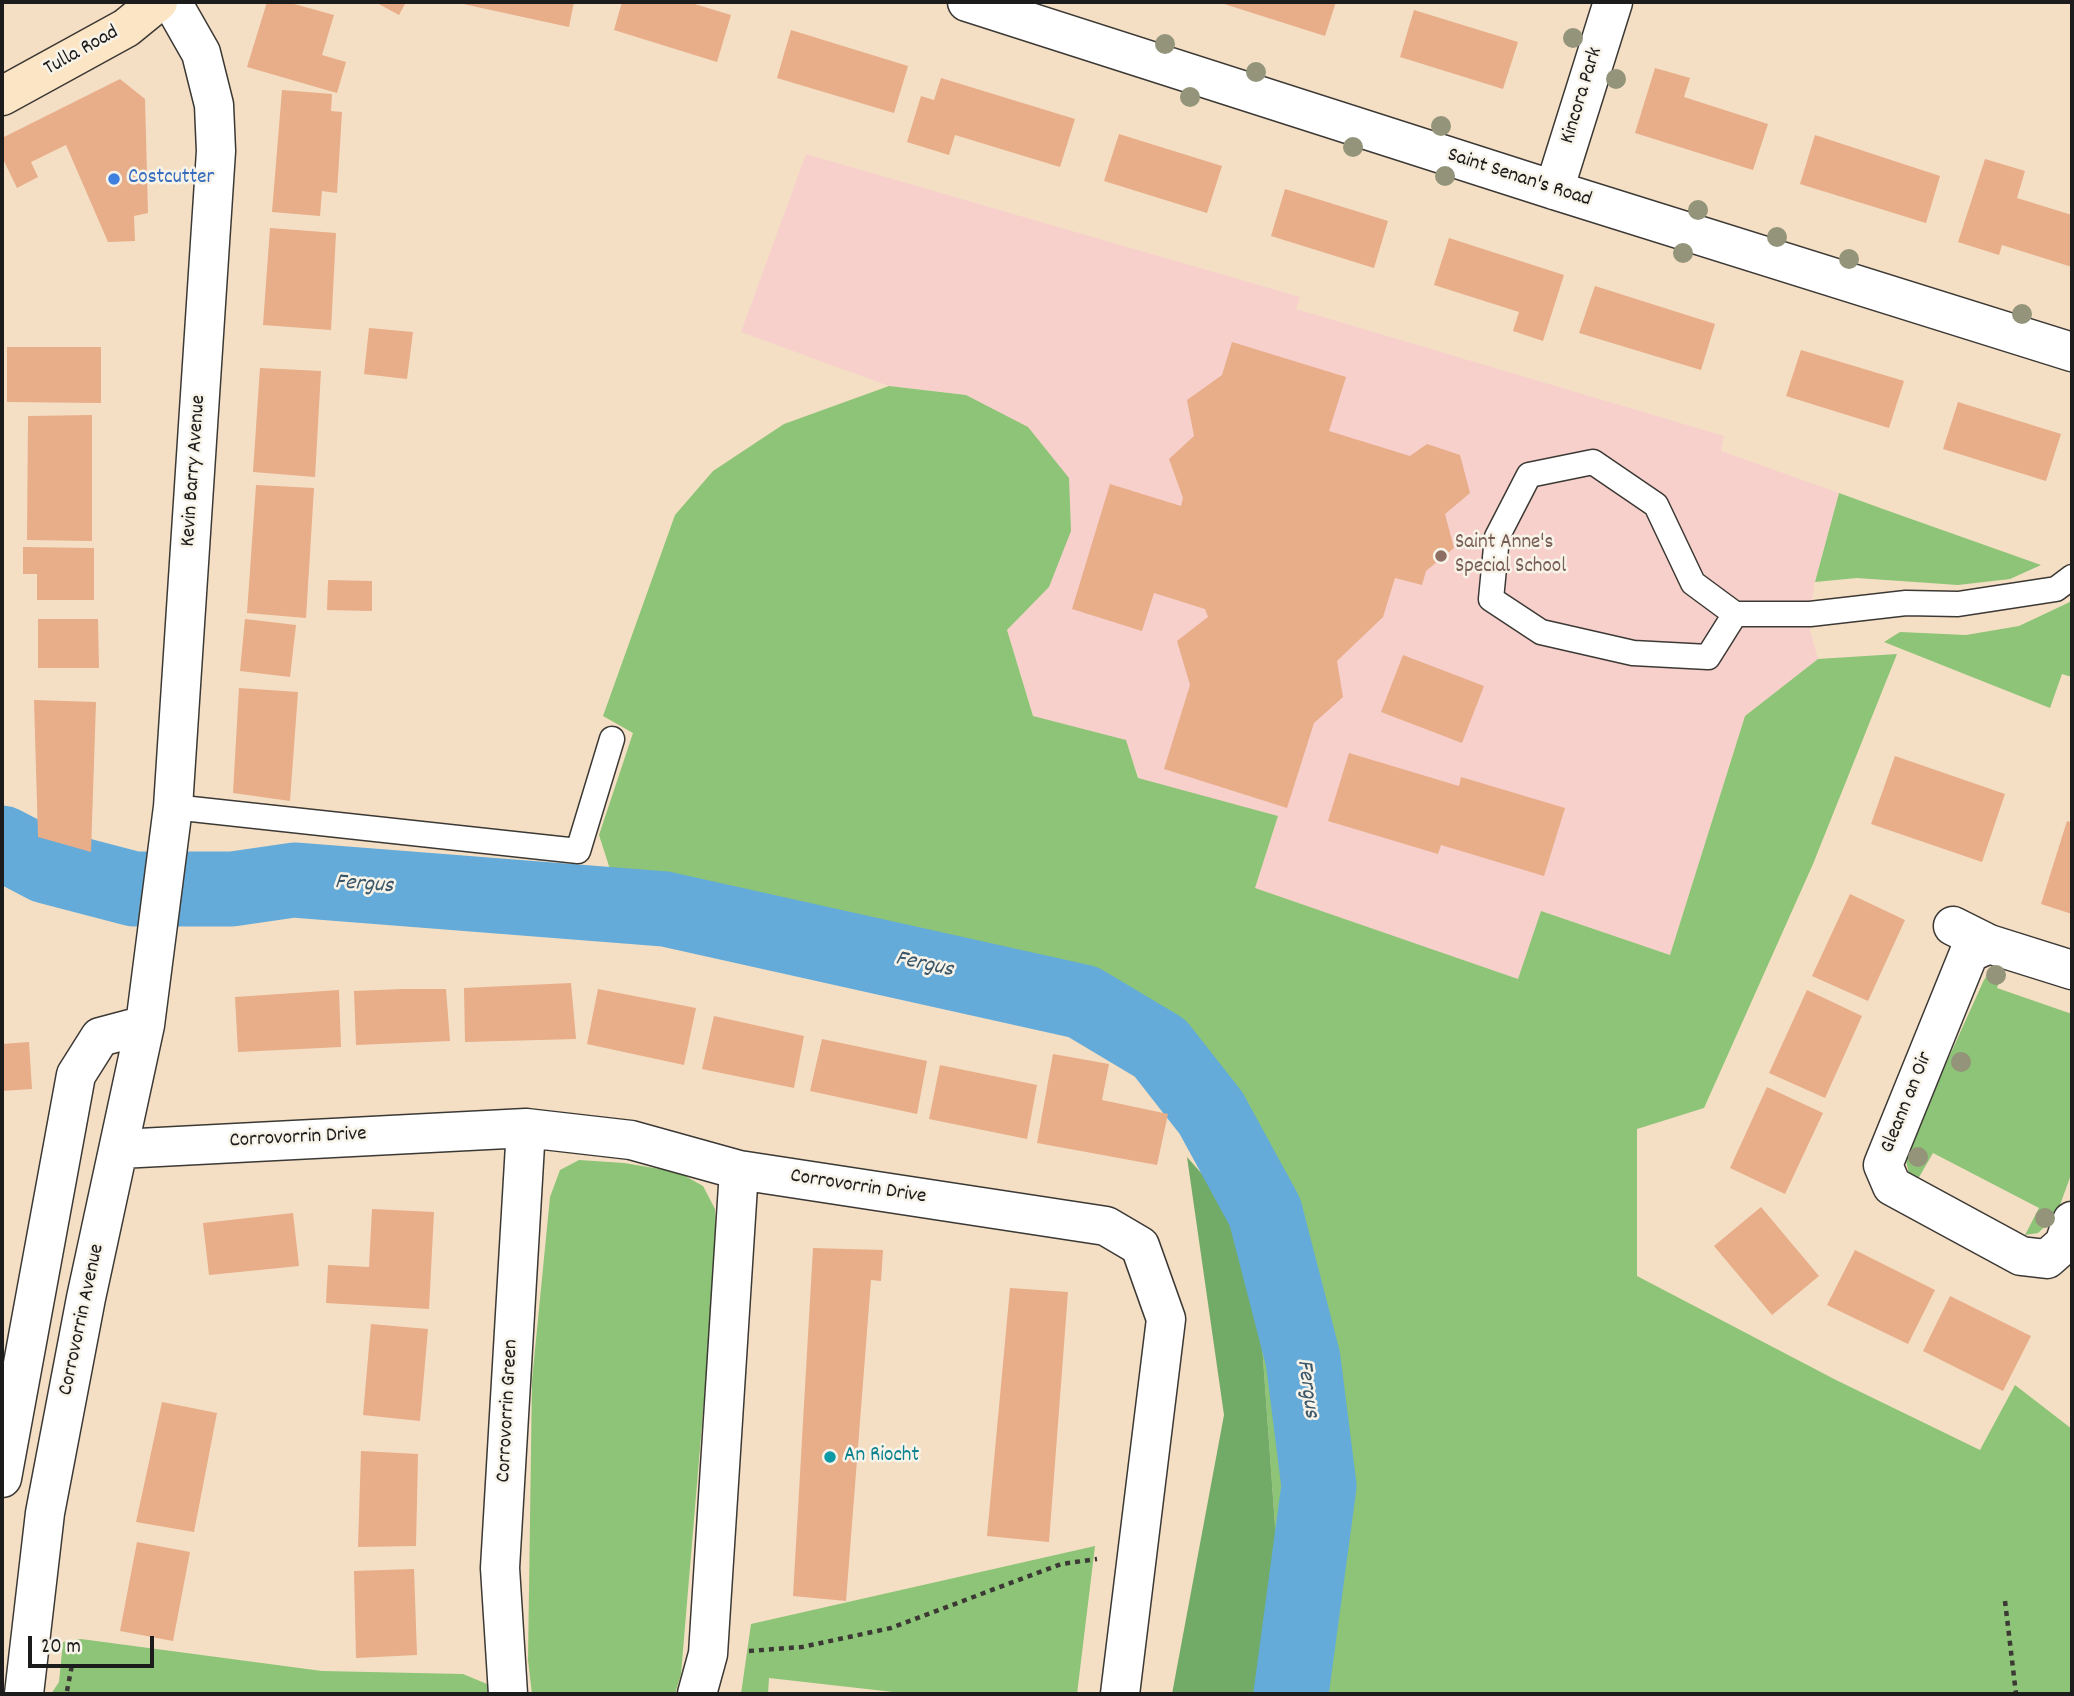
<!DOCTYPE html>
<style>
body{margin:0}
#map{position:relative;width:2074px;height:1696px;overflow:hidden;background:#f4dfc4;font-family:Dekko,sans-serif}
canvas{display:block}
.frame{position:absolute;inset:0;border:4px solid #1c1c1c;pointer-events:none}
.scale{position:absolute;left:28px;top:1636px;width:126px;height:32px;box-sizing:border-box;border:4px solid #1c1c1c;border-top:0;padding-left:9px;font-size:21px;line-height:24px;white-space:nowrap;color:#1c1c1c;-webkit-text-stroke:5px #f7f3e8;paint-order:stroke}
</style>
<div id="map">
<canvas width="2074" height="1696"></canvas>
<div class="frame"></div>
<div class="scale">20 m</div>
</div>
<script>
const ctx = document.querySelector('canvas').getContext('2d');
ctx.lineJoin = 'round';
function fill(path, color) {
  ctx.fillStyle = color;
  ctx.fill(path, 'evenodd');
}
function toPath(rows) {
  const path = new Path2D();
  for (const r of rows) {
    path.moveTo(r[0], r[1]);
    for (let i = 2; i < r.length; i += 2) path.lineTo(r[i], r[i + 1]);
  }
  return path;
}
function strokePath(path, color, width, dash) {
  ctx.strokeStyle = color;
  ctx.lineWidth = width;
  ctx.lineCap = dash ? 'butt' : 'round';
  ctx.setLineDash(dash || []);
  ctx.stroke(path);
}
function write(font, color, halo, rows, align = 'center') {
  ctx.font = font + ' Dekko,sans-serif';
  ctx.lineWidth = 5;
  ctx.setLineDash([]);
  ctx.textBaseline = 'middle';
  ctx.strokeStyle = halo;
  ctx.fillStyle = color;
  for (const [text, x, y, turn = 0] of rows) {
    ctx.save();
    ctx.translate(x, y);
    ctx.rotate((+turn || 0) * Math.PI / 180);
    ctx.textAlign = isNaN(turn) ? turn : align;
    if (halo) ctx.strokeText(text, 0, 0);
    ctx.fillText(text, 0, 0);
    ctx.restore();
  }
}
const built = toPath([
 [806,154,1300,297,1296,309,1724,436,1721,451,1839,493,1815,581,1810,614,1810,630,1818,659,1745,716,1670,955,1541,911,1518,980,1255,888,1278,816,1140,780,1125,741,1034,718,1007,630,1049,587,1070,531,966,395,889,386,741,332]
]);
const green = toPath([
 [889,386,966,395,1028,427,1069,478,1071,531,1049,587,1007,630,1033,716,1126,740,1138,778,1278,816,1255,888,1518,979,1541,911,1670,955,1745,716,1818,659,1897,654,1813,864,1704,1108,1637,1129,1637,1276,1836,1380,1980,1450,2015,1385,2072,1429,2072,1694,1256,1694,1278,1567,1254,1233,1109,1032,627,922,599,835,633,733,603,716,675,515,713,471,784,424],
 [1839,493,1883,509,2041,565,2010,579,1958,585,1857,578,1815,582],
 [2072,601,2072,677,2062,674,2050,708,1884,642,1900,632,1966,635,2019,626],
 [2008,958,1997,988,2072,1014,2072,1172,2056,1216,2038,1233,2025,1235,2039,1208,1933,1153,1918,1179,1909,1173,1906,1161,1911,1141,1983,982,1995,960],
 [579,1160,624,1163,678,1172,703,1186,715,1209,717,1246,681,1674,675,1694,532,1694,528,1660,532,1380,550,1197,560,1170],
 [1095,1546,1077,1694,911,1694,769,1678,768,1694,741,1694,751,1624],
 [81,1639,322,1671,463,1674,487,1684,491,1694,51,1694,59,1682,63,1642]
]);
const forest = toPath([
 [1187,1157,1254,1233,1278,1567,1256,1694,1172,1694,1224,1415]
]);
const river = toPath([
 [2,843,46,866,134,889,232,889,294,880,665,909,1083,1002,1160,1048,1211,1113,1265,1212,1303,1359,1319,1486,1291,1694]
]);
const building = toPath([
 [267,2,287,2,334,15,322,55,346,62,337,93,247,67],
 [375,2,406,2,399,15],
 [454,2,574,2,569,27],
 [622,2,688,2,731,15,717,62,614,30],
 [1218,2,1336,2,1325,36],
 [1414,10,1518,42,1503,89,1400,57],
 [791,30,908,66,894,113,777,78],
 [1655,68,1690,78,1684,97,1768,124,1753,170,1635,133],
 [941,78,1075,119,1060,167,955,135,949,155,907,142,921,96,934,100],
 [120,79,145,99,148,213,134,216,135,241,108,242,66,145,31,162,38,177,17,188,2,157,2,138],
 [282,90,332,94,331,111,342,112,337,193,322,191,320,216,272,212],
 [1119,134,1222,166,1207,213,1104,181],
 [1815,135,1940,176,1926,223,1800,184],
 [1985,159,2025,171,2017,198,2072,215,2072,267,2002,245,1999,255,1958,242],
 [1285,189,1388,221,1374,268,1271,236],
 [270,228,336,233,331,330,263,325],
 [1449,238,1564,275,1543,341,1513,331,1519,312,1434,285],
 [1595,286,1715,324,1701,370,1579,333],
 [369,328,413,332,407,379,364,374],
 [1232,342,1346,377,1329,431,1410,456,1427,444,1460,455,1470,493,1445,514,1454,548,1426,571,1422,585,1395,578,1383,617,1337,661,1343,697,1314,723,1287,808,1164,769,1190,685,1177,641,1208,617,1205,609,1154,593,1142,631,1072,609,1110,484,1181,506,1183,498,1169,459,1194,436,1187,400,1222,375],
 [7,347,101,347,101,403,7,402],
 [1801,350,1904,381,1889,428,1786,396],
 [260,368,321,371,315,477,253,472],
 [1958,402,2061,434,2046,481,1943,449],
 [92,415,92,541,27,540,28,416],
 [256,485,314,488,306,618,247,613],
 [23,547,94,548,94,600,37,600,37,574,23,574],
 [328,580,372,581,372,611,327,610],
 [38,619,98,619,99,668,38,668],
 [245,619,296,625,290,677,240,671],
 [1403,655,1484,686,1462,743,1381,712],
 [239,688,298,692,290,801,233,793],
 [34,700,96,702,91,852,38,837],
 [1349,753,1459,786,1461,777,1565,808,1544,876,1441,845,1438,854,1328,821],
 [1895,756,2005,794,1982,862,1871,824],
 [2067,821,2072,823,2072,914,2041,904],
 [1850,894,1905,920,1868,1001,1812,976],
 [571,983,576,1039,465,1042,464,988],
 [403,989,446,989,450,1041,356,1045,354,991],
 [598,989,696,1008,684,1065,587,1044],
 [339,990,341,1047,238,1052,235,997],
 [1807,990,1862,1016,1825,1098,1769,1073],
 [714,1016,804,1036,794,1088,702,1069],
 [822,1039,927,1061,917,1114,810,1091],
 [29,1042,32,1089,2,1091,2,1044],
 [1053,1054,1109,1064,1102,1100,1168,1114,1157,1165,1037,1143],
 [940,1065,1037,1085,1027,1139,929,1119],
 [1767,1087,1823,1113,1785,1194,1730,1168],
 [1761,1207,1819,1276,1772,1315,1714,1246],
 [372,1209,434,1212,429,1309,326,1303,328,1265,369,1267],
 [293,1213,299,1266,209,1275,203,1223],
 [813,1248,883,1250,881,1281,871,1280,846,1601,793,1596],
 [1855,1250,1935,1290,1908,1344,1827,1305],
 [1010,1288,1068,1292,1049,1542,987,1536],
 [1950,1296,2031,1336,2003,1391,1923,1351],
 [371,1324,428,1329,420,1421,363,1415],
 [162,1402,217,1413,194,1532,136,1522],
 [361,1451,418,1454,416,1546,358,1547],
 [137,1542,190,1552,173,1641,120,1631],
 [414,1569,417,1655,356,1658,354,1571]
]);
const path = toPath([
 [2005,1601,2016,1694],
 [749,1651,802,1647,891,1628,1061,1564,1097,1559],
 [67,1691,72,1665]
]);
const service = toPath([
 [1735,614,1708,657,1633,653,1541,632,1491,599,1497,537,1529,475,1593,462,1656,505,1693,583,1735,614,1810,614,1906,603,1958,604,2056,589,2072,577],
 [173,807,578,851,612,739]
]);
const minor = toPath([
 [967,2,1554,190,2072,352],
 [1554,190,1613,2],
 [1953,926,1989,944],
 [2072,970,1989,944,1969,953,1883,1165,1892,1186,2021,1256,2047,1259,2064,1244,2072,1221],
 [120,1149,526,1128,631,1140,739,1170,1106,1226,1140,1246,1166,1319,1120,1694],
 [2,1478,76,1075,100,1037,145,1025],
 [24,1694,45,1513,86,1298,145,1025,173,807,216,151,214,105,201,53,172,2],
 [508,1694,500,1568,526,1128],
 [697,1694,708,1654,739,1170]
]);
const secondary = toPath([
 [2,96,126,28,158,2]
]);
const trees = [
 [1573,38],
 [1165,44],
 [1256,72],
 [1616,79],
 [1190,97],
 [1441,126],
 [1353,147],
 [1445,176],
 [1698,210],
 [1777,237],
 [1683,253],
 [1849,259],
 [2022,314],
 [1996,975],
 [1961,1062],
 [1918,1157],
 [2045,1218]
];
const markers = [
 [114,179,7,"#3f7fe0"],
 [1441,556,7,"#8d6e63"],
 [830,1457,7,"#0f9aa8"]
];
const streetNames = [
 ["Tulla Road",82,52,-29],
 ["Kincora Park",1583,96,-73],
 ["Saint Senan's Road",1519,179,18],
 ["Kevin Barry Avenue",195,471,-86],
 ["Gleann an Oir",1908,1103,-68],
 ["Corrovorrin Drive",298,1139,-3],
 ["Corrovorrin Drive",858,1188,9],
 ["Corrovorrin Avenue",83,1320,-78],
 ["Corrovorrin Green",509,1411,-87]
];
const shopNames = [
 ["Costcutter",128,179]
];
const educationNames = [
 ["Saint Anne's",1455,544],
 ["Special School",1455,568]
];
const cultureNames = [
 ["An Riocht",844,1457]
];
const waterNames = [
 ["Fergus",364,886,4],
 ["Fergus",924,966,12],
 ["Fergus",1306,1389,82]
];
fill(built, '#f7d0cc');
fill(green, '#8dc477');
fill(forest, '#72aa68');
strokePath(river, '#64abda', 75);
fill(building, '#e8ad89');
strokePath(service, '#3c3935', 27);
strokePath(minor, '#3c3935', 41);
strokePath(secondary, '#3c3935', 41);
strokePath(path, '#3c3935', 4.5, [5, 5]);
strokePath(service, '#fff', 24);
strokePath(minor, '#fff', 38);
strokePath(secondary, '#fce5c4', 38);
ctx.fillStyle = '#939479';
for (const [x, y] of trees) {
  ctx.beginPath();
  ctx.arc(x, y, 10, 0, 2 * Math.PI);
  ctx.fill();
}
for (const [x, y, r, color] of markers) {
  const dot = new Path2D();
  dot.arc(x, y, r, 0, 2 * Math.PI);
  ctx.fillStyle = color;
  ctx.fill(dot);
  strokePath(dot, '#f7f3e8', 2.5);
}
write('21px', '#1c1c1c', '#f7f3e8', streetNames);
write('21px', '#366cbe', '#f7f3e8', shopNames, 'left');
write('21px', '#785e54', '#f7f3e8', educationNames, 'left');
write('21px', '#0d838f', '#f7f3e8', cultureNames, 'left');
write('italic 23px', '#395568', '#f7f3e8', waterNames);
</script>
